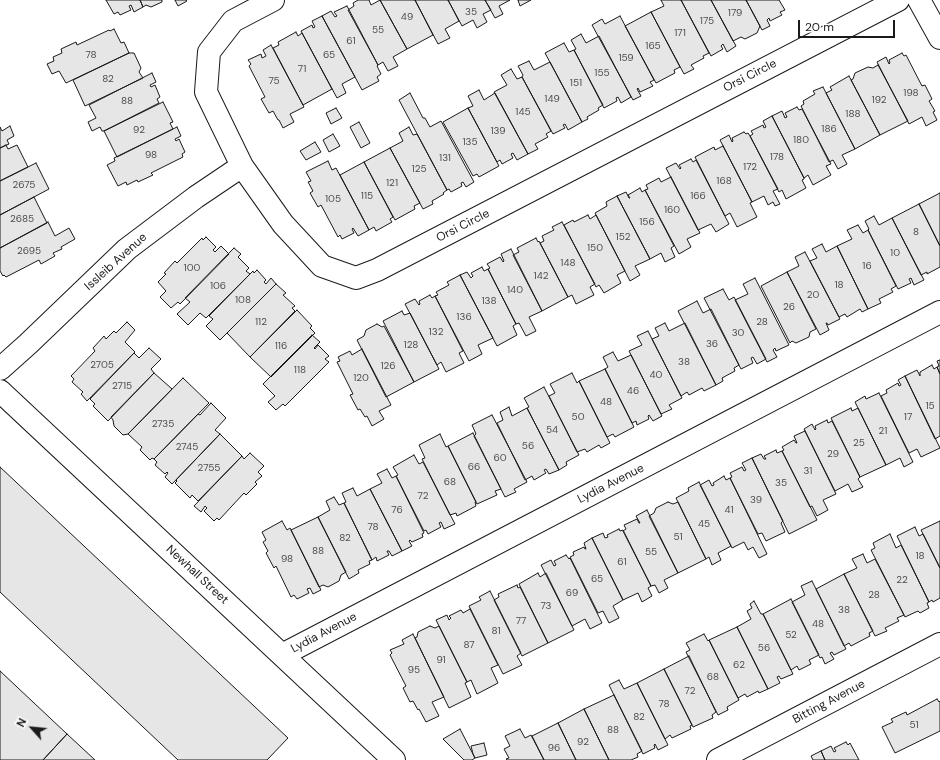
<!DOCTYPE html>
<style>
body{margin:0}
#map{position:relative;width:940px;height:760px;overflow:hidden;background:#fff;font-family:"DM Sans",sans-serif}
canvas{display:block}
.north{position:absolute;left:12px;top:708px;width:40px;height:40px;-webkit-text-stroke:3px #fff;paint-order:stroke;rotate:297deg;font-size:11px;font-weight:700;line-height:16px;text-align:center;color:#1a1a1a}
.north::after{content:'';display:block;margin:auto;width:14px;height:18px;background:#1a1a1a;clip-path:polygon(50% 0,100% 100%,50% 72%,0 100%)}
.scale{position:absolute;left:798px;top:20px;width:97px;height:18px;box-sizing:border-box;border:2px solid #1a1a1a;border-top:0;padding-left:5px;font-size:12px;line-height:14px;white-space:nowrap;color:#1a1a1a;-webkit-text-stroke:3px #fff;paint-order:stroke}
</style>
<div id="map">
<canvas width="940" height="760"></canvas>
<div class="north">N</div>
<div class="scale">20 m</div>
</div>
<script>
const ctx = document.querySelector('canvas').getContext('2d');
ctx.lineJoin = 'round';
function fill(path, color) {
  ctx.fillStyle = color;
  ctx.fill(path, 'evenodd');
}
function toPath(rows) {
  const path = new Path2D();
  for (const r of rows) {
    path.moveTo(r[0], r[1]);
    for (let i = 2; i < r.length; i += 2) path.lineTo(r[i], r[i + 1]);
  }
  return path;
}
function strokePath(path, color, width, dash) {
  ctx.strokeStyle = color;
  ctx.lineWidth = width;
  ctx.lineCap = dash ? 'butt' : 'round';
  ctx.setLineDash(dash || []);
  ctx.stroke(path);
}
function write(font, color, halo, rows, align = 'center') {
  ctx.font = font + ' "DM Sans",sans-serif';
  ctx.lineWidth = 3;
  ctx.setLineDash([]);
  ctx.textBaseline = 'middle';
  ctx.strokeStyle = halo;
  ctx.fillStyle = color;
  for (const [text, x, y, turn = 0] of rows) {
    ctx.save();
    ctx.translate(x, y);
    ctx.rotate((+turn || 0) * Math.PI / 180);
    ctx.textAlign = isNaN(turn) ? turn : align;
    if (halo) ctx.strokeText(text, 0, 0);
    ctx.fillText(text, 0, 0);
    ctx.restore();
  }
}
const building = toPath([
 [106,0,140,0,143,7,134,12,131,5,129,6,131,10,120,15,118,12,114,14,106,0],
 [140,0,162,0,162,2,151,7,146,5,143,7,140,0],
 [175,0,186,0,187,1,178,6,175,0],
 [358,0,369,0,371,5,380,0,407,49,393,57,398,66,388,71,383,62,378,65,348,10,354,6,353,3,358,0],
 [380,0,415,0,433,35,407,49,380,0],
 [415,0,448,0,459,21,445,29,450,38,438,44,415,0],
 [448,0,485,0,491,10,483,14,487,22,477,28,473,20,462,26,448,0],
 [485,0,510,0,499,6,503,14,495,18,485,0],
 [518,0,531,0,520,6,518,0],
 [661,0,681,0,709,53,703,56,704,58,691,65,694,69,684,74,651,12,664,6,661,0],
 [681,0,711,0,736,46,727,52,723,44,721,46,723,49,711,56,681,0],
 [711,0,746,0,760,26,757,33,745,39,741,37,733,41,711,0],
 [746,0,779,0,785,10,780,12,782,15,770,21,769,18,767,20,770,26,762,30,746,0],
 [347,6,378,65,377,66,381,74,377,77,379,81,362,90,322,16,331,11,335,17,337,16,334,12,347,6],
 [651,12,680,67,674,70,675,73,656,83,625,26,651,12],
 [322,16,355,77,342,84,346,93,337,98,301,31,312,25,313,28,315,27,312,21,322,16],
 [620,16,654,80,650,82,653,86,640,92,638,88,637,89,641,96,633,100,592,25,602,19,605,24,620,16],
 [114,29,121,43,124,42,129,53,66,83,59,71,52,74,47,64,54,61,53,57,62,53,61,49,76,42,77,45,109,30,110,31,114,29],
 [296,32,298,36,302,33,332,89,303,105,273,48,279,45,278,42,296,32],
 [581,34,586,43,599,36,631,97,621,103,618,97,616,98,617,101,604,108,574,50,576,49,571,40,581,34],
 [564,43,569,52,574,50,603,105,598,108,599,110,587,117,588,119,582,122,545,53,564,43],
 [271,45,304,107,290,114,294,122,283,128,279,120,278,120,273,111,269,113,261,99,265,97,249,66,251,64,248,60,261,54,262,58,266,56,263,50,271,45],
 [129,53,134,53,141,68,139,72,143,78,85,106,73,80,129,53],
 [902,53,904,56,906,55,922,86,925,85,932,99,929,101,935,111,933,112,937,120,926,126,922,117,909,124,877,62,886,57,889,64,890,63,889,60,902,53],
 [529,61,534,70,550,62,582,122,568,130,565,124,563,125,565,128,553,134,522,77,523,75,518,66,529,61],
 [878,65,908,121,880,135,851,80,853,79,855,73,868,67,873,68,878,65],
 [511,69,517,79,522,77,551,131,546,134,548,137,535,144,538,149,528,154,494,92,507,85,501,75,511,69],
 [152,73,156,82,150,85,151,87,155,85,160,97,157,99,159,103,104,131,102,131,100,127,92,131,88,122,96,118,89,105,152,73],
 [849,76,880,135,855,149,826,93,832,90,830,87,849,76],
 [823,87,855,149,842,155,847,164,838,169,833,160,829,162,801,106,804,104,803,101,815,94,813,91,823,87],
 [479,90,484,100,495,93,528,154,517,160,513,153,511,154,513,158,502,164,500,160,497,162,468,108,473,106,468,96,479,90],
 [410,93,423,118,425,118,430,127,441,121,474,182,466,187,463,182,461,183,462,186,451,192,449,189,447,190,399,100,410,93],
 [163,102,173,122,170,123,173,129,117,157,104,131,163,102],
 [797,107,799,110,802,109,831,164,826,166,831,175,813,185,808,175,804,178,772,116,782,111,785,118,787,117,785,113,797,107],
 [336,108,342,118,331,124,326,113,336,108],
 [468,108,499,166,479,177,477,174,473,176,443,122,468,108],
 [772,116,804,178,804,179,802,180,806,188,786,199,782,190,779,192,750,136,753,134,751,131,763,125,764,128,766,127,763,121,772,116],
 [359,122,370,143,361,148,350,127,359,122],
 [10,126,14,136,7,140,9,144,0,148,0,127,2,131,10,126],
 [177,127,181,136,175,139,176,141,179,139,185,152,182,154,183,157,151,173,153,175,138,182,137,180,127,185,126,182,118,186,107,165,115,161,114,158,177,127],
 [409,127,413,135,417,134,447,190,443,193,444,194,432,201,433,204,423,209,390,148,403,141,399,133,409,127],
 [744,132,746,134,748,133,750,136,778,189,773,191,780,204,775,206,773,202,768,205,764,196,752,202,720,140,729,135,732,142,733,141,732,138,744,132],
 [333,134,340,146,329,152,323,140,333,134],
 [315,142,321,152,306,160,300,151,315,142],
 [6,145,8,149,17,145,28,167,0,181,0,148,6,145],
 [723,146,752,202,750,203,757,217,737,227,730,213,725,216,695,157,714,147,715,150,723,146],
 [390,148,420,203,414,206,415,209,395,220,364,162,390,148],
 [691,159,693,162,696,160,729,224,716,232,711,224,698,230,666,168,676,163,680,169,681,168,679,165,691,159],
 [328,161,332,170,336,168,369,230,358,236,353,228,352,229,354,233,342,239,340,235,338,237,321,205,318,207,310,193,313,191,308,182,311,181,306,172,328,161],
 [364,162,393,217,390,219,392,222,376,231,374,227,369,230,340,175,364,162],
 [36,163,49,189,0,215,0,181,36,163],
 [671,177,700,233,687,239,691,247,679,254,645,190,648,189,646,185,659,178,661,182,671,177],
 [640,188,642,192,645,190,674,246,671,248,675,257,665,262,661,253,650,259,617,196,626,192,629,198,630,198,628,195,640,188],
 [940,193,940,246,919,204,940,193],
 [617,196,650,259,635,266,640,275,630,281,595,213,607,206,606,202,617,196],
 [34,197,47,223,0,248,0,215,34,197],
 [919,204,940,246,940,267,927,274,927,272,921,275,892,218,919,204],
 [588,215,590,219,596,215,625,271,617,275,621,283,604,293,599,285,596,287,564,225,573,220,574,222,588,215],
 [874,216,879,225,892,218,924,280,914,285,911,278,909,279,911,283,898,289,868,230,869,229,865,221,874,216],
 [48,222,55,236,69,228,75,239,61,247,62,249,53,253,55,256,41,264,39,260,6,277,4,275,3,276,0,271,0,248,48,222],
 [562,222,595,284,590,287,594,295,576,304,572,295,568,297,540,243,544,241,542,236,554,230,552,227,562,222],
 [858,225,863,233,868,230,896,286,891,289,893,292,879,299,881,303,868,309,837,246,852,239,847,230,858,225],
 [206,237,216,247,213,250,215,252,221,246,229,254,180,304,178,302,171,308,160,297,166,291,158,282,166,274,164,273,175,261,177,263,202,238,203,240,206,237],
 [536,238,538,242,539,241,568,297,542,311,513,255,519,252,517,248,536,238],
 [822,244,826,252,837,246,868,309,862,312,860,309,847,317,845,314,839,317,810,261,817,258,812,249,822,244],
 [234,248,241,254,238,257,249,268,246,271,250,274,206,318,200,313,188,325,177,314,190,302,185,298,234,248],
 [511,249,542,311,529,317,536,331,526,336,519,323,516,324,488,269,490,268,487,264,500,257,503,262,504,261,501,254,511,249],
 [805,252,840,319,828,325,827,323,826,323,829,330,820,335,787,272,799,266,795,257,805,252],
 [482,267,484,271,488,269,516,324,513,326,517,335,497,346,460,275,467,272,471,278,473,276,471,273,482,267],
 [257,270,266,280,264,282,266,284,271,278,276,284,220,340,206,326,213,319,209,316,250,274,253,271,254,273,257,270],
 [787,272,816,329,810,332,809,337,796,343,792,341,790,343,761,286,787,272],
 [460,275,493,338,478,345,482,354,469,361,435,296,438,295,436,292,449,285,447,282,460,275],
 [755,278,789,345,776,351,775,348,773,350,777,357,767,362,735,300,748,294,743,284,755,278],
 [276,284,286,293,283,295,295,306,292,308,295,311,250,357,227,333,276,284],
 [723,289,729,300,734,297,766,359,757,364,753,357,751,358,753,363,741,369,704,298,723,289],
 [430,295,432,298,435,296,463,351,459,353,464,363,446,372,441,362,437,365,405,304,415,299,419,305,420,304,419,301,430,295],
 [697,301,703,313,711,309,739,365,734,368,735,371,722,378,723,381,716,385,678,311,697,301],
 [297,310,312,326,310,328,315,333,271,377,250,357,297,310],
 [402,311,404,315,410,313,439,369,414,382,383,321,402,311],
 [127,322,135,330,125,342,135,352,87,401,81,394,83,392,72,382,74,379,71,376,95,351,93,348,104,336,106,339,114,331,116,333,127,322],
 [665,323,669,331,685,323,716,385,704,391,702,388,689,395,687,392,681,396,652,339,659,336,655,328,665,323],
 [377,324,382,327,384,326,414,382,386,397,357,340,364,336,366,330,377,324],
 [648,331,682,398,669,405,672,409,661,414,629,351,642,345,637,336,648,331],
 [312,335,320,342,314,348,315,349,318,345,329,356,325,359,329,362,285,406,283,404,276,410,268,402,275,396,263,384,312,335],
 [149,348,161,359,151,369,154,373,108,421,93,406,95,404,90,399,134,353,139,358,149,348],
 [362,349,391,405,379,411,384,419,372,426,367,416,365,417,360,409,358,410,350,395,353,394,337,362,340,361,338,357,350,351,352,355,362,349],
 [613,352,618,361,631,355,662,416,653,421,649,415,648,416,649,419,637,425,636,421,632,423,605,369,608,367,603,357,613,352],
 [940,360,940,374,937,367,939,366,937,361,940,360],
 [932,365,934,369,937,367,940,374,940,436,935,439,905,376,917,370,920,376,920,372,932,365],
 [605,369,634,427,615,437,613,434,607,437,579,381,605,369],
 [154,373,172,389,128,434,123,435,114,426,113,420,111,417,154,373],
 [572,373,577,383,579,381,610,443,601,448,599,445,587,452,585,449,577,452,549,396,555,393,550,384,572,373],
 [905,376,940,448,921,457,917,449,909,453,881,396,887,393,886,390,898,383,899,386,901,385,898,380,905,376],
 [183,378,209,403,154,459,152,458,150,460,140,450,142,447,128,434,183,378],
 [544,387,579,455,566,462,567,465,559,470,527,408,529,407,524,398,544,387],
 [879,393,913,462,904,467,900,458,886,465,855,402,865,396,866,399,879,393],
 [211,403,226,418,215,430,220,434,172,484,165,477,168,473,167,472,165,474,155,465,157,462,154,459,198,414,200,415,211,403],
 [509,407,512,416,527,408,559,470,549,474,546,469,544,470,546,473,534,480,532,476,525,480,497,423,503,420,500,412,509,407],
 [851,408,852,411,858,408,886,465,860,477,831,418,851,408],
 [492,415,527,482,514,489,516,492,505,497,474,436,476,434,472,425,492,415],
 [827,420,828,423,832,421,860,477,858,479,863,487,852,492,848,484,835,491,804,429,812,424,815,430,816,429,815,426,827,420],
 [805,431,836,494,823,500,828,510,817,516,812,506,810,507,782,451,784,450,782,447,794,440,796,443,797,443,794,436,805,431],
 [473,433,501,489,495,491,497,495,477,504,448,446,473,433],
 [220,434,242,456,198,501,192,495,190,498,175,483,177,481,176,480,220,434],
 [440,434,446,447,448,446,476,502,475,502,476,506,457,516,456,513,450,515,422,459,425,458,419,445,440,434],
 [776,450,777,453,782,451,817,520,789,534,752,458,761,454,764,459,766,459,764,456,776,450],
 [250,453,264,466,258,472,262,476,255,482,257,484,246,495,244,493,219,520,217,518,214,521,204,511,207,508,205,506,201,512,194,506,242,456,244,459,250,453],
 [414,455,419,464,423,462,455,524,444,529,441,522,439,523,441,527,428,534,426,530,424,531,396,476,398,475,393,467,414,455],
 [752,458,783,521,781,523,785,532,766,541,762,533,758,534,730,478,732,477,730,473,742,467,744,471,746,470,742,463,752,458],
 [0,467,288,738,267,760,178,760,0,592,0,467],
 [387,469,392,478,396,476,424,533,422,534,423,537,412,542,410,540,409,541,412,546,402,551,370,489,382,483,377,474,387,469],
 [724,476,726,480,730,478,767,554,759,558,753,547,748,550,744,542,732,548,700,485,709,480,712,486,714,485,713,483,724,476],
 [699,482,731,546,718,553,721,560,712,565,709,557,706,559,676,498,689,491,688,488,699,482],
 [353,488,357,496,370,489,402,551,392,556,389,551,387,551,389,555,377,561,376,557,372,560,344,503,346,502,342,493,353,488],
 [334,497,339,505,344,503,372,560,369,561,370,564,358,570,359,573,349,579,318,517,330,510,326,501,334,497],
 [668,502,673,504,678,502,706,559,678,573,649,516,654,513,656,508,668,502],
 [647,510,678,573,664,580,668,588,659,593,655,585,651,586,623,531,626,529,624,525,637,519,639,523,640,523,636,516,647,510],
 [318,517,346,572,341,575,339,581,328,587,323,585,319,587,291,530,318,517],
 [282,521,287,530,290,528,321,590,313,594,310,588,307,589,309,593,297,599,294,595,291,597,276,566,274,568,266,553,268,551,263,542,266,540,262,532,282,521],
 [940,521,940,568,921,530,940,521],
 [915,527,919,536,923,534,940,568,940,598,933,602,932,600,929,602,897,536,915,527],
 [619,529,620,531,623,530,651,586,648,588,652,596,642,602,638,593,623,600,592,538,603,533,605,538,608,537,607,535,619,529],
 [890,534,896,548,901,545,929,602,927,603,929,608,920,613,918,611,905,617,871,550,875,548,873,543,890,534],
 [592,538,623,600,613,606,619,618,609,623,603,611,598,613,570,557,574,555,573,552,584,547,585,549,586,549,584,543,592,538],
 [863,554,867,563,875,559,904,615,897,618,899,621,885,628,887,631,875,636,844,574,857,568,852,559,863,554],
 [566,555,569,559,570,558,602,623,590,629,585,619,572,626,541,565,551,560,554,566,556,565,554,561,566,555],
 [538,573,540,577,546,573,574,630,548,643,519,584,538,573],
 [844,574,873,631,869,633,870,636,851,646,849,643,844,646,816,589,844,574],
 [812,581,846,649,834,655,832,652,830,653,834,659,825,664,822,657,820,658,792,602,805,595,801,586,812,581],
 [517,585,518,588,520,587,548,643,522,656,494,600,499,597,498,594,517,585],
 [490,591,521,653,517,656,522,665,503,674,469,606,481,600,479,597,490,591],
 [791,599,819,655,809,660,811,664,799,670,797,666,791,670,763,614,791,599],
 [754,601,761,614,763,614,793,674,781,679,779,676,777,677,780,683,768,689,737,627,751,619,747,611,752,608,750,604,754,601],
 [470,609,498,665,491,668,498,683,477,694,471,680,467,682,436,620,447,615,449,620,451,618,449,616,461,610,463,613,470,609],
 [430,626,435,628,439,626,467,682,465,683,471,697,449,708,415,638,417,637,418,632,430,626],
 [737,627,768,689,759,693,758,691,747,697,745,694,738,698,709,640,737,627],
 [413,634,444,697,432,702,439,716,426,722,419,709,418,710,413,701,410,702,403,688,406,686,390,655,392,653,390,650,404,644,402,640,413,634],
 [704,634,708,641,709,640,739,700,727,707,728,710,718,715,686,652,690,650,686,643,704,634],
 [689,656,716,712,712,715,713,718,693,727,664,669,689,656],
 [664,669,692,725,690,726,691,729,672,738,670,735,665,739,637,683,664,669],
 [0,671,67,734,43,760,0,760,0,671],
 [619,680,624,689,637,683,668,745,658,750,655,744,654,745,655,748,643,754,609,685,619,680],
 [614,695,642,751,637,754,638,757,631,760,609,760,584,709,614,695],
 [937,699,939,702,940,701,940,731,895,753,882,727,893,722,891,719,906,712,907,715,937,699],
 [584,709,609,760,576,760,558,723,584,709],
 [558,723,576,760,544,760,532,736,558,723],
 [460,729,475,758,472,760,464,760,443,739,460,729],
 [520,729,525,738,531,735,544,760,507,760,506,759,509,758,504,749,510,746,505,736,520,729],
 [67,734,95,760,43,760,67,734],
 [846,742,848,745,850,743,859,760,825,760,821,751,831,746,834,752,836,751,834,748,846,742],
 [484,743,487,755,475,758,473,754,471,746,484,743],
 [821,751,825,760,813,760,811,756,821,751]
]);
const street = toPath([
 [273,0,233,21,209,52,206,92,242,166,283,224,322,266,356,278,377,270,898,0],
 [919,0,940,38],
 [0,369,28,344,127,249,196,197,242,166],
 [0,391,394,760],
 [282,655,940,312],
 [718,760,940,644]
]);
const numberNames = [
 ["35",471,12],
 ["179",735,13],
 ["49",407,17],
 ["175",707,21],
 ["55",378,30],
 ["171",680,33],
 ["61",351,41],
 ["165",653,46],
 ["78",91,55],
 ["65",329,55],
 ["159",626,58],
 ["71",302,69],
 ["155",602,73],
 ["82",108,79],
 ["75",274,81],
 ["151",576,83],
 ["198",911,93],
 ["149",552,99],
 ["192",879,100],
 ["88",127,101],
 ["145",523,112],
 ["188",853,114],
 ["186",829,129],
 ["92",139,130],
 ["139",498,131],
 ["180",801,140],
 ["135",470,142],
 ["98",151,155],
 ["178",777,157],
 ["131",445,158],
 ["172",750,167],
 ["125",419,169],
 ["168",724,181],
 ["121",392,183],
 ["2675",24,185],
 ["115",367,196],
 ["166",698,196],
 ["105",333,199],
 ["160",672,210],
 ["2685",22,219],
 ["156",647,222],
 ["8",916,232],
 ["152",623,237],
 ["150",595,248],
 ["2695",29,251],
 ["10",895,253],
 ["148",568,263],
 ["16",867,266],
 ["100",192,268],
 ["142",541,276],
 ["18",839,285],
 ["106",218,286],
 ["140",515,290],
 ["20",813,295],
 ["108",243,300],
 ["138",489,301],
 ["26",789,307],
 ["136",464,317],
 ["112",261,322],
 ["28",762,322],
 ["132",436,332],
 ["30",738,333],
 ["36",712,344],
 ["128",411,345],
 ["116",281,346],
 ["38",684,362],
 ["2705",102,365],
 ["126",388,366],
 ["118",300,370],
 ["40",656,375],
 ["120",361,378],
 ["2715",122,386],
 ["46",633,391],
 ["48",606,402],
 ["15",930,406],
 ["50",578,417],
 ["17",908,417],
 ["2735",163,424],
 ["54",552,430],
 ["21",883,431],
 ["25",859,443],
 ["56",528,446],
 ["2745",187,447],
 ["29",833,454],
 ["60",500,458],
 ["66",474,467],
 ["2755",209,468],
 ["31",808,471],
 ["68",450,482],
 ["35",781,483],
 ["72",423,496],
 ["39",756,500],
 ["76",397,510],
 ["41",729,510],
 ["45",704,524],
 ["78",373,527],
 ["51",678,537],
 ["82",345,538],
 ["88",318,551],
 ["55",651,552],
 ["18",920,556],
 ["98",287,559],
 ["61",622,562],
 ["65",597,579],
 ["22",902,580],
 ["69",572,593],
 ["28",874,595],
 ["73",546,606],
 ["38",844,610],
 ["77",521,621],
 ["48",818,624],
 ["81",496,631],
 ["52",791,635],
 ["87",469,645],
 ["56",764,648],
 ["91",441,660],
 ["62",739,665],
 ["95",414,670],
 ["68",713,677],
 ["72",690,691],
 ["78",664,704],
 ["82",639,717],
 ["51",914,725],
 ["88",613,730],
 ["92",583,742],
 ["96",554,748]
];
const streetNames = [
 ["Orsi Circle",750,76,-27],
 ["Orsi Circle",463,226,-27],
 ["Issleib Avenue",116,262,-42],
 ["Lydia Avenue",611,484,-27],
 ["Newhall Street",197,575,43],
 ["Lydia Avenue",324,633,-28],
 ["Bitting Avenue",829,702,-28]
];
fill(building, '#e6e6e6');
strokePath(building, '#1a1a1a', 1);
strokePath(street, '#1a1a1a', 24);
strokePath(street, '#fff', 22);
write('10px', '#4d4d4d', null, numberNames);
write('12px', '#1a1a1a', '#fff', streetNames);
</script>
